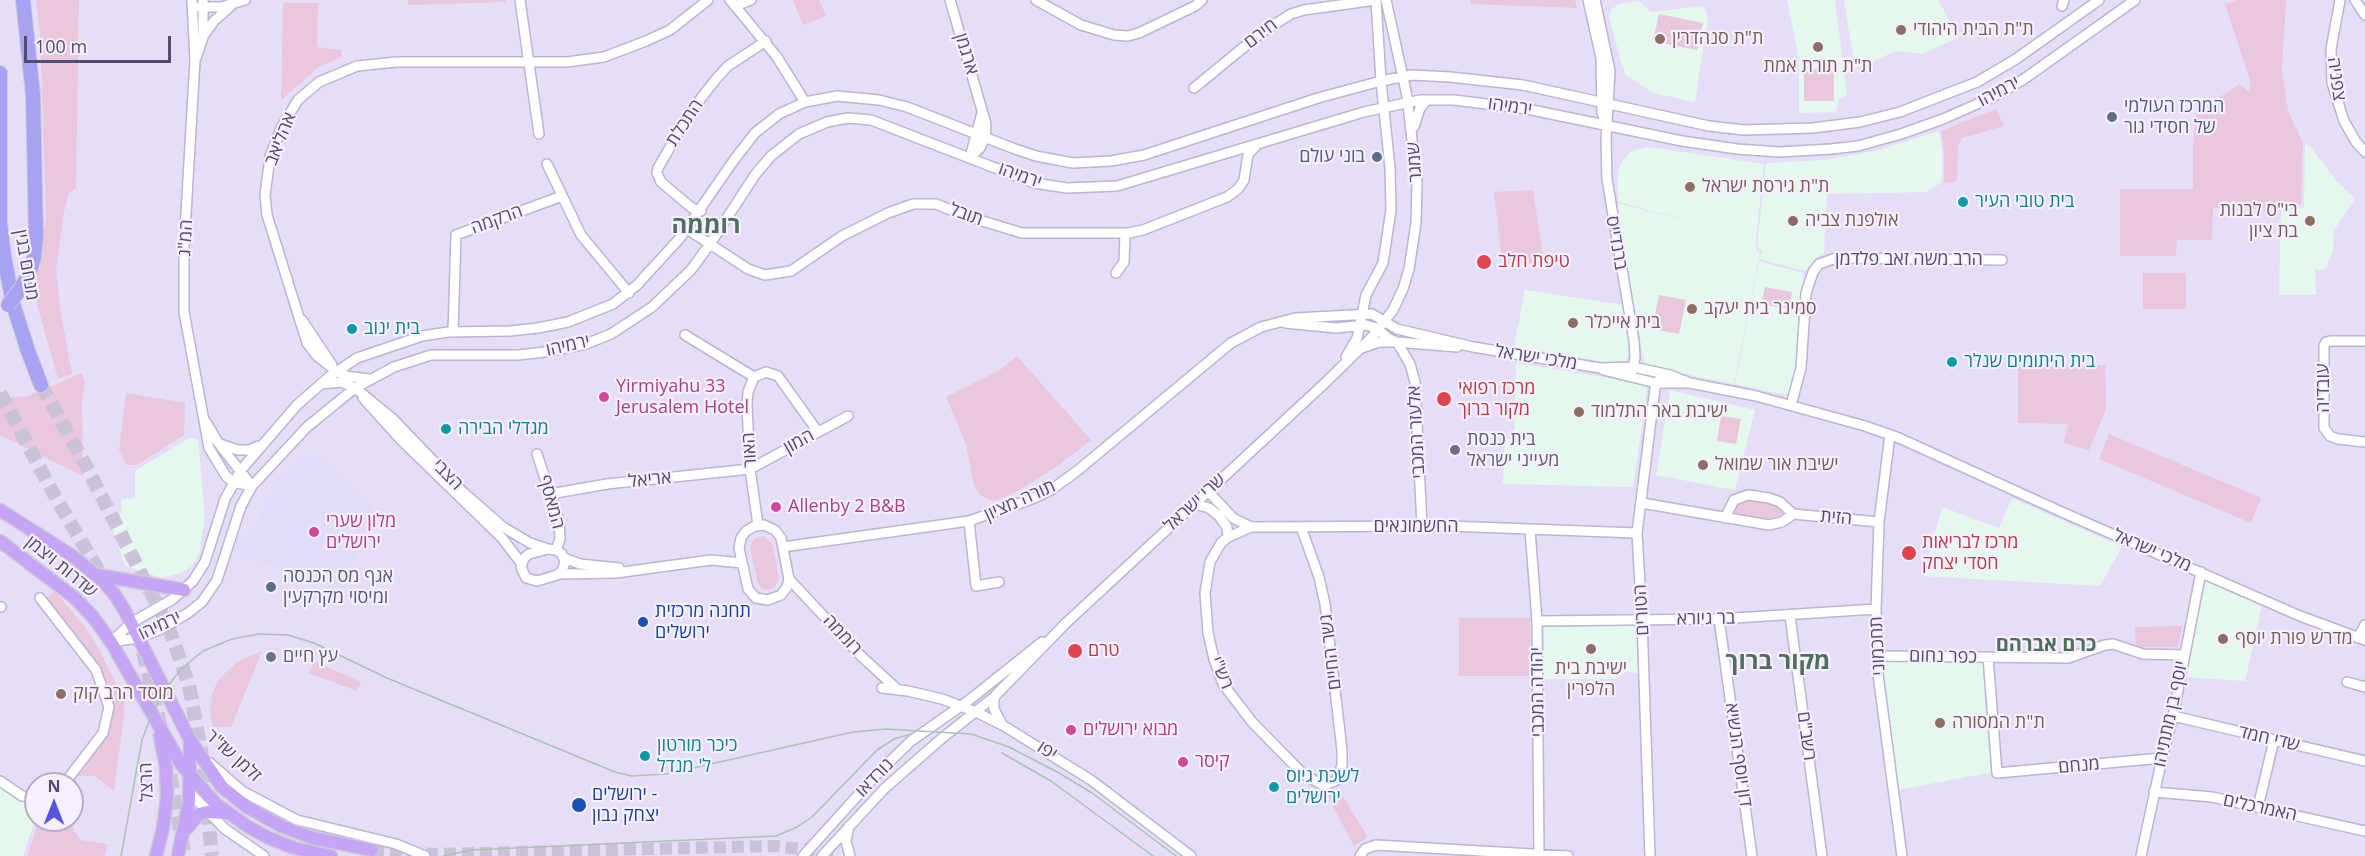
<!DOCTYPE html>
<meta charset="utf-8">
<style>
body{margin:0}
#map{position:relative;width:2365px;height:856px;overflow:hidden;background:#f0e9fb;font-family:"Open Sans",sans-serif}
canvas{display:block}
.north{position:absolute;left:24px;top:772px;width:60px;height:60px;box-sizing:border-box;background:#f5effe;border:2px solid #b4aec7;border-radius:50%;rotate:0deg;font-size:16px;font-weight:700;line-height:24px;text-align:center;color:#534d74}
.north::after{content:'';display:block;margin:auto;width:21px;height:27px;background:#5655de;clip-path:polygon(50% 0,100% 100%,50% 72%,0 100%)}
.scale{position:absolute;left:24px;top:36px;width:147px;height:27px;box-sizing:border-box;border:3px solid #534d74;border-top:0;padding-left:8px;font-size:18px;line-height:21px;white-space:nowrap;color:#534d74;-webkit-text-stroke:4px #f5effe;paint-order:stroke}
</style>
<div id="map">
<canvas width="2365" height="856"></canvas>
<div class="north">N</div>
<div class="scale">100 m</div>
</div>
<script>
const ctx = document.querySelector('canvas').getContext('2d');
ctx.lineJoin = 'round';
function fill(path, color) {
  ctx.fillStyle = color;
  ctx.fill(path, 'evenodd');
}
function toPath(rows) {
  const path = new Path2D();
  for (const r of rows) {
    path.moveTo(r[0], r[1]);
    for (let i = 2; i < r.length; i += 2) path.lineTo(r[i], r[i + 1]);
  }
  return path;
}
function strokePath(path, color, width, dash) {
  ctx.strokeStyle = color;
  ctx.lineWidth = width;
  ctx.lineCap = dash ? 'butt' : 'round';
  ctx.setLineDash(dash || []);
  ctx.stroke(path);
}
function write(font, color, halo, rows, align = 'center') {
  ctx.font = font + ' "Open Sans",Heebo,sans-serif';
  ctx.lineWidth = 4.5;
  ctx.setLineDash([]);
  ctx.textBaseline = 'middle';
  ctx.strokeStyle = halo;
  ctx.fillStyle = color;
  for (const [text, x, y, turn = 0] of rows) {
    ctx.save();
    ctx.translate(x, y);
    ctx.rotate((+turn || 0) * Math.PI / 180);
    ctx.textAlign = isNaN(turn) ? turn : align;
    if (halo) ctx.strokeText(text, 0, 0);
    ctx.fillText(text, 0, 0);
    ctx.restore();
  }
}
const residential = toPath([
 [0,0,2365,0,2365,856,0,856],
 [36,784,72,784,72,820,36,820]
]);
const commercial = toPath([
 [314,455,321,457,378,513,367,531,341,593,232,550,244,542,252,533,278,484,309,456]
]);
const education = toPath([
 [1787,0,1835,0,1847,95,1839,99,1836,112,1799,113,1799,60],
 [1844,0,1938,0,1959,37,1923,54,1896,51,1855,69],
 [1639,1,1651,12,1704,6,1708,18,1695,102,1653,93,1626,75,1620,59,1609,17,1611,9,1620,4],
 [1939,131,1942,150,1942,182,1926,192,1827,194,1824,254,1816,258,1805,271,1760,259,1762,251,1757,247,1766,163,1824,160,1875,151],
 [2305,145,2309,145,2336,180,2355,199,2334,230,2333,251,2325,270,2315,269,2316,295,2279,295,2281,211,2304,208],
 [1648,147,1764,164,1756,239,1756,250,1760,253,1734,384,1645,366,1623,251,1617,203,1707,226,1618,202,1618,171,1622,162,1631,151],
 [1759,261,1803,273,1799,371,1791,390,1785,395,1735,384],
 [1525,290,1624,305,1630,342,1628,358,1624,363,1616,364,1514,346],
 [1516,363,1648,384,1633,487,1503,484,1505,439,1514,439],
 [1670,390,1755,410,1735,490,1656,475],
 [189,438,198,439,205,519,199,554,191,567,178,574,162,578,125,566,112,527,120,517,122,499,135,498,135,471],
 [2012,498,2122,547,2100,586,1923,576,1942,507,1999,528],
 [2206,580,2263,601,2245,681,2183,677],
 [1636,625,1638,673,1626,672,1616,679,1544,679,1544,626],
 [1986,659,1994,772,1898,790,1882,660],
 [0,788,21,800,36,802,36,817,23,856,0,856]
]);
const green = toPath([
 [36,0,79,0,76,188,69,193,64,212,56,270,60,308,72,374,58,379,32,287,46,219,40,33],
 [408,0,505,0,506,2,408,5],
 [793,0,819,0,826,16,803,25],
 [1471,0,1575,0,1577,8,1471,4],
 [2237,0,2286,0,2282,69,2288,111,2303,143,2301,205,2280,209,2213,208,2212,240,2177,240,2176,256,2120,256,2120,189,2193,189,2193,143,2197,113,2239,84,2249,92,2250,80,2225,4],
 [283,3,318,3,317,47,341,50,342,57,320,66,281,100],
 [1659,14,1703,23,1697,50,1653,41],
 [1804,69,1834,69,1834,101,1804,101],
 [1996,109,2004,126,1962,138,1958,146,1957,181,1944,183,1944,149,1941,131],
 [1533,190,1544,265,1502,260,1494,192],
 [2143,273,2186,273,2186,309,2143,309],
 [1765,287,1792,292,1789,309,1761,304],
 [1659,295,1686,300,1679,334,1652,329],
 [1017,356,1091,440,1059,465,1018,491,998,500,989,500,979,494,973,482,966,444,946,397,1000,370],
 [2105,365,2106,409,2089,450,2064,443,2068,424,2018,423,2018,367],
 [82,373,85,382,82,403,83,476,0,435,0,398,28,396],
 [126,393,185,403,184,435,137,465,127,465,119,451],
 [1721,416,1741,419,1736,444,1717,441],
 [2109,434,2261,498,2251,523,2099,459],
 [1754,499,1772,504,1784,512,1781,517,1772,520,1740,516,1734,512,1735,505,1742,501],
 [763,536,772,543,779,577,776,586,768,590,763,589,758,584,750,548,754,539],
 [55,591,85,627,99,649,124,700,124,715,114,791,95,776,79,776,105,738,110,723,111,704,73,634,47,598],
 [1459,618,1530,618,1530,676,1459,676],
 [2182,626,2178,647,2136,647,2135,627],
 [262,651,231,727,213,727,210,710,212,693,219,679,237,662],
 [314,661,361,682,357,691,309,673],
 [1340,792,1368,837,1354,846,1327,795],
 [72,816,73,830,81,840,108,844,105,856,27,856,39,820,72,820]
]);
const majorTunnel = toPath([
 [372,850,436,854,775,846,810,850,836,856]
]);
const highwayTunnel = toPath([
 [41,385,85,464,169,628,189,685,201,750,212,856],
 [0,393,57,500,107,585],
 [143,652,162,732],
 [170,775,185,856]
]);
const minor = toPath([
 [192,0,195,60,184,248,184,312,209,448,226,476,233,482,252,486],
 [520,0,539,134],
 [730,0,777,57,805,102],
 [950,0,986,124,985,138,980,148,970,157],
 [1036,0,1081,25,1114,35,1128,36,1139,33,1195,6,1202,0],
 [1588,0,1601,58,1602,113,1606,123],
 [1595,0,1610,71,1606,140,1607,179,1634,341,1635,358,1632,371],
 [2340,0,2331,49,2332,83,2344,121,2356,142,2365,152],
 [2355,0,2365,15],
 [735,6,751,0],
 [2062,6,2064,0],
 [200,7,221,7,245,0],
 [204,35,214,21,231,6],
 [196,58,203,37,203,0],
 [1194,88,1261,33,1291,14,1304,10,1376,0],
 [1414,127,1420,108,1427,100],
 [970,157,982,113],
 [547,164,581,235,629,293],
 [701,211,692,208,661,182,657,173,658,168,691,111,716,79,728,66,766,41],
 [687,229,748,269,765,275,791,271,842,236,888,213,913,204,936,204,966,216,1022,233,1129,233,1143,230,1227,197,1238,189,1244,180,1248,154,1255,147],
 [1116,273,1124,262,1125,233],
 [302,320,332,365],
 [1285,323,1336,328,1366,325,1376,328,1388,338,1397,342,1457,347],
 [453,332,456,235,562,196],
 [685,335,754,377],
 [2365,341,2330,341,2326,342,2324,346,2324,428,2330,436,2338,439,2365,442],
 [1397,342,1410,364,1415,382,1422,527],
 [1362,348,1379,342,1395,342],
 [1346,357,1357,338,1366,295,1383,263,1391,210,1390,168,1381,81,1376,0],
 [1603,370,1656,383,1690,383,1756,396,1865,426,1899,438,2064,513,2300,616,2365,640],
 [754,377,748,392,747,405,750,469,758,525],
 [754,377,766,372,778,376,818,432],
 [369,379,346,376,336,371,317,356,307,343,267,215,265,195,270,157,282,126,298,100,319,82,357,66,396,62,567,62,604,57,646,41,670,30,708,0],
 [321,384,341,382,355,388,393,419,464,493,503,527,530,543,548,549],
 [363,398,401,440,502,538,521,563],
 [1791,405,1801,368,1806,293,1813,272,1819,264,1836,258,2002,260],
 [206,422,219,444,252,486],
 [1890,435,1879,522,1876,609,1878,674,1902,856],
 [220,444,238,450,249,450,258,446],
 [537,454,559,521,560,539,556,550],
 [1208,491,1233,518,1251,527,1448,526,1637,533],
 [550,494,607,484,750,469,848,416],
 [1642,503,1769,525,1782,522,1793,514],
 [1195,504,1209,508,1219,516,1227,527,1228,537],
 [1725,518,1734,500,1748,495,1769,498,1780,502,1793,514,1879,522],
 [969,521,976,586,999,582],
 [764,525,775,530,781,538,789,579,787,587,781,595,768,600,756,598,748,589,739,548,741,538,746,531,755,526,764,525],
 [1251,527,1228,537,1221,543,1210,562,1205,593,1208,633,1214,659,1223,684,1252,722,1302,773,1324,786,1337,780,1342,765,1342,750,1325,604,1319,577,1301,527],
 [1530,530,1537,621,1539,855],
 [783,547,969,521,1032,499,1051,490,1077,471,1231,343,1261,327,1295,318,1372,314,1397,329,1473,347,1600,368,1633,367,1670,375,1690,383],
 [548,549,556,550,562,554,565,562,562,571,557,575,537,581,526,578,521,567,524,558,529,554,548,549],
 [564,558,580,564,619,568],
 [559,574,616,573,711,560,742,563],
 [789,579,860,655,897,689],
 [40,598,96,670,109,707,103,733,64,784],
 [0,607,1,607],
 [1790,616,1822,856],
 [1719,619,1752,856],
 [1537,621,1719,619,1876,609],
 [2358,638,2365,625],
 [111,642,138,638,159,630,188,613,202,602,217,580,241,506,252,486,307,427,355,388,394,367,431,355,518,355,545,352,586,344,611,334,652,307,691,270,710,244,755,175,771,156,799,134,827,122,848,118,871,120,1034,183,1067,188,1117,186,1364,112,1420,100,1454,100,1527,109,1682,141,1737,149,1779,152,1831,149,1858,146,1901,134,1943,119,1993,97,2024,79,2135,0],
 [111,642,131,623,173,599,193,581,205,562,225,499,241,470,297,405,329,377,357,358,422,336,448,332,510,331,538,328,568,322,613,304,637,285,680,238,734,160,755,133,779,114,805,102,837,96,879,100,907,107,1015,149,1036,156,1073,163,1111,161,1144,155,1318,98,1381,81,1412,75,1450,77,1523,85,1709,126,1744,130,1813,128,1860,122,1900,112,1977,82,2016,59,2099,0],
 [1878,656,2068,658,2105,645,2113,644,2143,654,2184,655],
 [1988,657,1997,773,2162,758],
 [2347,682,2365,687],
 [882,688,908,691,942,699,976,712,1004,726,1091,780,1191,856],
 [994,697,994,709,1002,724],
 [2173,716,2365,761],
 [210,763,242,791,297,820,396,844,425,856],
 [0,781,22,796,36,797],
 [2154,792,2212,797,2365,831],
 [190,793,225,829,264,856],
 [2258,807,2274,740],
 [849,826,846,841,850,856],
 [803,856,878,773,911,741,968,701,1042,642],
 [822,856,885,788,941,739,994,697,1065,624,1325,383,1372,337,1393,310,1403,289,1409,269,1416,223,1417,183,1407,96,1386,0],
 [1360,856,1365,849,1376,845,1568,856],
 [1650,856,1642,620,1637,533,1655,388,1660,378],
 [2141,856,2162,758,2173,716,2201,572]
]);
const major = toPath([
 [0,510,71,555,103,581,115,595,125,611,190,740,222,787,247,807,281,826,313,838,372,850],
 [0,541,75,598,93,617,111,642,181,764,215,803,247,826,267,837,294,848,331,856],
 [97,575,184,590],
 [187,828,199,814,207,812,227,813],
 [156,856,163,828,167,798,166,767,160,736],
 [178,856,189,802,190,742]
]);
const highway = toPath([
 [23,0,33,95,36,236],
 [0,73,0,223,4,256,13,304,28,351,41,385]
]);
const tram = toPath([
 [1002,753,1051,781,1153,856],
 [121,856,142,740,150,719,165,690,181,669,203,651,232,639,259,634,288,635,314,643,387,678,615,772,632,776,666,774,853,732,886,729,971,734,1009,747,1059,773,1092,793,1176,856],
 [443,856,472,850,776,836,797,827,812,817,877,750,894,739,911,734]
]);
const highwayBridge = toPath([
 [8,305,21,288,29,274,34,257,36,236]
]);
const markers = [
 [1901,30,6,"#8d6e63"],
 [1660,39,6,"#8d6e63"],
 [1818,47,6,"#8d6e63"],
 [2112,117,6,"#5c6f8a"],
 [1377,157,6,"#5c6f8a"],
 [1690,187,6,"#8d6e63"],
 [1963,202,6,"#0f9aa8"],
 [1793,221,6,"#8d6e63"],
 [2310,221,6,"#8d6e63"],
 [1484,262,8,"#e0444e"],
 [1692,309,6,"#8d6e63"],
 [1573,323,6,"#8d6e63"],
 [352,329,6,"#0f9aa8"],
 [1952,362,6,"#0f9aa8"],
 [604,397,6,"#d1479c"],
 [1444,399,8,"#e0444e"],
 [1579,412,6,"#8d6e63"],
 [446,429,6,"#0f9aa8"],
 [1455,450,6,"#6b7280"],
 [1703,465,6,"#8d6e63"],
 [776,507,6,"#d1479c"],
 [314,532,6,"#d1479c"],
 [1909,553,8,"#e0444e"],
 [271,587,6,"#5c6f8a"],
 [643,622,6,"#1a4fb4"],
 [2223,639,6,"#8d6e63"],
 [1591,649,6,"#8d6e63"],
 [1075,651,8,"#e0444e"],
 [271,657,6,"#6b7280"],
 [61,694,6,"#8d6e63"],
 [1940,723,6,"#8d6e63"],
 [1071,730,6,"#d1479c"],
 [645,756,6,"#0f9aa8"],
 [1183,762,6,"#d1479c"],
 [1274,787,6,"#0f9aa8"],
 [579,805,8,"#1a4fb4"]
];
const educationNames = [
 ["ת\"ת הבית היהודי",1913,30],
 ["ת\"ת סנהדרין",1672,39],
 ["ת\"ת תורת אמת",1818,67,"center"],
 ["ת\"ת גירסת ישראל",1702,187],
 ["בי\"ס לבנות",2298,211,"right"],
 ["בת ציון",2298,232,"right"],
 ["אולפנת צביה",1805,221],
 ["סמינר בית יעקב",1704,309],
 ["בית אייכלר",1585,323],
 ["ישיבת באר התלמוד",1591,412],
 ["ישיבת אור שמואל",1715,465],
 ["מדרש פורת יוסף",2235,639],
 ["ישיבת בית",1591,669,"center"],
 ["הלפרין",1591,690,"center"],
 ["מוסד הרב קוק",73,694],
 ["ת\"ת המסורה",1952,723]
];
const streetNames = [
 ["חירם",1261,34,-37],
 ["ארגמן",966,54,73],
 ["צפניה",2336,79,82],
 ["ירמיהו",1999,92,-28],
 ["ירמיהו",1510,107,8],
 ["התכלת",685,123,-57],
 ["אהליאב",281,139,-68],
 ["שמגר",1415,162,-94],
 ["ירמיהו",1020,176,19],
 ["תובל",966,215,20],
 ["הרקמה",497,220,-20],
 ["המ\"ג",186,238,-87],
 ["ברנדייס",1616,243,80],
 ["הרב משה זאב פלדמן",1909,260],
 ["מנחם בגין",26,265,80],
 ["ירמיהו",568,346,-13],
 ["מלכי ישראל",1536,358,9],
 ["עובדיה",2324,388,-90],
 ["אלעזר המכבי",1417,432,-93],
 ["המון",799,442,-29],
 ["האור",750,450,-94],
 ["הצבי",447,475,46],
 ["אריאל",650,480,-6],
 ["תורה מציון",1020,501,-24],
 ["המאסף",551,502,75],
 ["שרי ישראל",1195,503,-43],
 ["הזית",1836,518,5],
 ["החשמונאים",1416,527],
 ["מלכי ישראל",2152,551,23],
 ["שדרות ויצמן",61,567,39],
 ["הטורים",1642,610,-93],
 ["בר גיורא",1706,619,-1],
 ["ירמיהו",160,626,-25],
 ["רוממה",842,635,47],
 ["תחכמוני",1878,646,-93],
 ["גשר החיים",1331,652,-97],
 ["כפר נחום",1943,657,1],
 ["רש\"י",1221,673,67],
 ["יהודה המכבי",1538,692,-91],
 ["יוסף בן מתתיהו",2171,714,-78],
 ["רשב\"ם",1806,736,82],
 ["שדי חמד",2269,739,13],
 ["יפו",1047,751,32],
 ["דון יוסף הנשיא",1738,755,82],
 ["זלמן שז\"ר",233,756,42],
 ["מנחם",2079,766,-5],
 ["נורדאו",875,778,-46],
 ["הרצל",147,782,-92],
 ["האמרכלים",2260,808,12]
];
const serviceNames = [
 ["המרכז העולמי",2124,107],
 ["של חסידי גור",2124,128],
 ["בוני עולם",1365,157,"right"],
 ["אגף מס הכנסה",283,577],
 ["ומיסוי מקרקעין",283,598]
];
const cultureNames = [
 ["בית טובי העיר",1975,202],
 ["בית ינוב",364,329],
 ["בית היתומים שנלר",1964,362],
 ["מגדלי הבירה",458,429],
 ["כיכר מורטון",657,746],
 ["ל' מנדל",657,767],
 ["לשכת גיוס",1286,777],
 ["ירושלים",1286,798]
];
const healthNames = [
 ["טיפת חלב",1498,262],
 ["מרכז רפואי",1458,389],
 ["מקור ברוך",1458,410],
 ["מרכז לבריאות",1922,543],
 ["חסדי יצחק",1922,564],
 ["טרם",1088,651]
];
const hotelNames = [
 ["Yirmiyahu 33",616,387],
 ["Jerusalem Hotel",616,408],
 ["Allenby 2 B&B",788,507],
 ["מלון שערי",326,522],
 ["ירושלים",326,543],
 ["מבוא ירושלים",1083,730],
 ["קיסר",1195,762]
];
const worshipNames = [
 ["בית כנסת",1467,440],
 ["מעייני ישראל",1467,461],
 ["עץ חיים",283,657]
];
const transitNames = [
 ["תחנה מרכזית",655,612],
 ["ירושלים",655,633],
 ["ירושלים -",592,795],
 ["יצחק נבון",592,816]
];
const neighbourhoodNames = [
 ["כרם אברהם",2046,645]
];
const districtNames = [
 ["רוממה",706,226],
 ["מקור ברוך",1778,662]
];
fill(residential, '#e6ddf8');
fill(commercial, '#e0ddfb');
fill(education, '#e5f8ed');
fill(green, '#e9c7dc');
strokePath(majorTunnel, '#c9c2d9', 12, [12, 6]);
strokePath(highwayTunnel, '#c9c2d9', 14, [14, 7]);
strokePath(minor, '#bbb4d2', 12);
strokePath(major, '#cbcad5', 15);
strokePath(highway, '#cbcad5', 16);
strokePath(minor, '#fff', 9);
strokePath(major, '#c6a5f6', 12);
strokePath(highway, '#a7a3f2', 14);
strokePath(tram, '#a7c5b1', 1.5);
strokePath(highwayBridge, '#cbcad5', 16, []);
strokePath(highwayBridge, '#a7a3f2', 14);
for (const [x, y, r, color] of markers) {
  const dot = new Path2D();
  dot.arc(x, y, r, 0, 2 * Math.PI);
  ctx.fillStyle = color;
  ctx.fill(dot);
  strokePath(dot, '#f5effe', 2);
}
write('18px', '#785e54', '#f5effe', educationNames, 'left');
write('18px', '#534d74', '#f5effe', streetNames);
write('18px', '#4e5e75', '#f5effe', serviceNames, 'left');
write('18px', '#0d838f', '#f5effe', cultureNames, 'left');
write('18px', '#be3a42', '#f5effe', healthNames, 'left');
write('18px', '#b23c85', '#f5effe', hotelNames, 'left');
write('18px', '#5b616d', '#f5effe', worshipNames, 'left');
write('18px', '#164399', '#f5effe', transitNames, 'left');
write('bold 20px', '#4f6f5d', '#f5effe', neighbourhoodNames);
write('bold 24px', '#4f6f5d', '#f5effe', districtNames);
</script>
